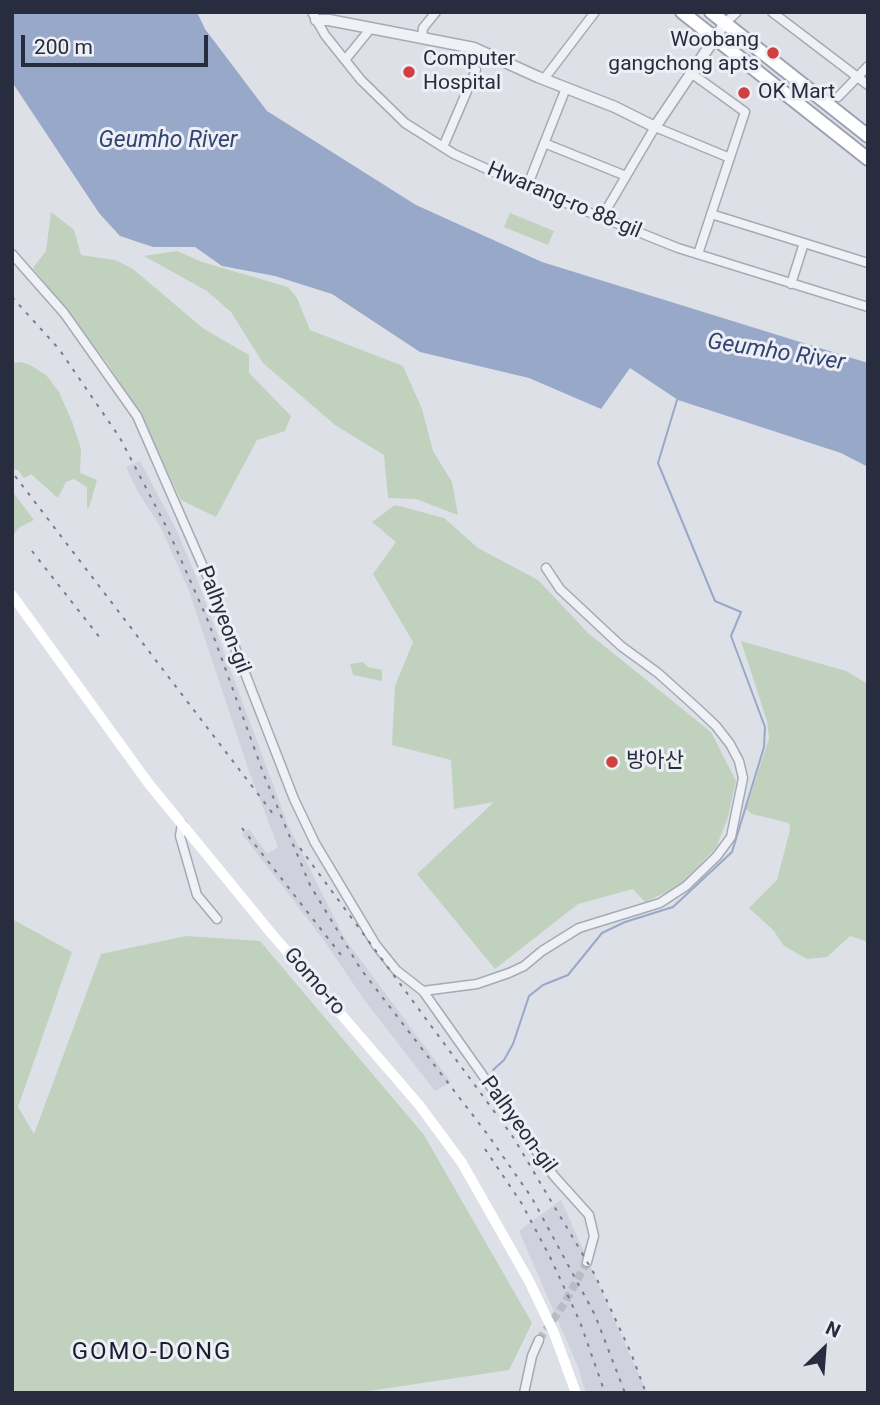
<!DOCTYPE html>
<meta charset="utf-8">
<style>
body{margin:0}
#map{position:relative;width:880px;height:1405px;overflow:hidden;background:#dde0e7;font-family:Roboto,sans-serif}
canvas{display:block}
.frame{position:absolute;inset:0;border:14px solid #272c3e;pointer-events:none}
.north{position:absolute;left:789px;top:1314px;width:70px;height:70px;-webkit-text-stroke:5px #edeff5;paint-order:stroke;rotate:25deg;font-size:19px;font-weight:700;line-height:28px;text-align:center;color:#272c3e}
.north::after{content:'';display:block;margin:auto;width:24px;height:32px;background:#272c3e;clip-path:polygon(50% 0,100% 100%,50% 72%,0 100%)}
.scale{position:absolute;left:21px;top:35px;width:187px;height:32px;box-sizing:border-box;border:4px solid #272c3e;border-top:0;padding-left:9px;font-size:21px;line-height:24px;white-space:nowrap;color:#272c3e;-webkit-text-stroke:5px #edeff5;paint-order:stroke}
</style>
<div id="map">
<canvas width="880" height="1405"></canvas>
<div class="frame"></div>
<div class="north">N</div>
<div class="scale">200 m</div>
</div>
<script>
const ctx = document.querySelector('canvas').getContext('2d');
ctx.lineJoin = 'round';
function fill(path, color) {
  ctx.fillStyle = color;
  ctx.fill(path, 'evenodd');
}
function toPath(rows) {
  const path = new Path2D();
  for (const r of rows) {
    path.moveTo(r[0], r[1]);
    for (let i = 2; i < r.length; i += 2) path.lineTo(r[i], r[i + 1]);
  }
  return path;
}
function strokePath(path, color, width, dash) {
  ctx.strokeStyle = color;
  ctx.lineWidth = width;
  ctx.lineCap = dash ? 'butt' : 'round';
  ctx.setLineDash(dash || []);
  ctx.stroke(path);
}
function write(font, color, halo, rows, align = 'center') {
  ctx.font = font + ' Roboto,"Noto Sans KR",sans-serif';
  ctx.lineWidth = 6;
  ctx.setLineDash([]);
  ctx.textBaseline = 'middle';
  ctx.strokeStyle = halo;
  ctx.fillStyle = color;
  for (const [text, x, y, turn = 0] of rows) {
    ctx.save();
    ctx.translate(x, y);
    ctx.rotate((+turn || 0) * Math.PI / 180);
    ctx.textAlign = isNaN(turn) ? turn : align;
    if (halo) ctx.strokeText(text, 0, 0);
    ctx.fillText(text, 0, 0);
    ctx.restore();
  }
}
const built = toPath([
 [140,461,177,531,198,582,288,825,345,939,451,1082,435,1091,365,1001,323,939,242,834,249,829,267,854,278,847,250,774,189,591,161,528,137,490,126,467],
 [561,1200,647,1393,586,1393,578,1367,519,1231]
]);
const green = toPath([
 [51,212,74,230,81,255,115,260,133,269,204,329,249,355,249,373,291,416,285,431,257,440,216,517,181,500,141,416,108,364,33,268,46,251],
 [510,213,554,231,548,245,504,227],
 [177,251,202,262,288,287,297,298,310,330,403,366,422,409,433,451,452,482,458,515,416,499,388,498,384,455,335,425,263,363,231,312,207,291,144,256],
 [21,362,30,365,46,375,59,392,73,424,81,449,80,473,97,480,89,508,87,507,87,487,74,479,66,482,58,498,31,474,24,478,18,470,12,469,12,363],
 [12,491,34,520,20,527,12,536],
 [395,505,444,518,478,548,538,580,588,633,711,732,736,781,728,817,716,848,677,887,645,902,633,889,578,904,495,969,417,874,494,802,454,809,451,760,392,745,395,686,413,642,373,574,396,542,372,522],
 [741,641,846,671,868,684,868,942,850,936,827,957,807,959,784,946,773,930,749,908,777,880,790,830,789,823,752,814,746,809,769,738,767,721],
 [363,662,368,667,382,670,382,681,353,675,350,664],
 [12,919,72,952,18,1107,34,1134,101,954,186,936,260,941,424,1135,532,1323,509,1370,356,1393,12,1393]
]);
const water = toPath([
 [12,12,197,12,205,29,267,111,416,205,542,262,868,363,868,467,841,453,678,400,630,368,601,409,529,378,420,352,332,294,275,276,222,266,195,247,153,247,120,236,99,213,12,82]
]);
const stream = toPath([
 [493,1070,504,1060,513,1044,529,996,543,985,568,975,602,933,625,922,673,907,732,852,764,747,765,727,731,636,741,612,715,601,658,463,677,400]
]);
const minorTunnel = toPath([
 [539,1340,564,1304,587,1262]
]);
const minor = toPath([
 [312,12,325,35,361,80,405,123,454,154,531,189,678,248,868,307],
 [772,12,868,85],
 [725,23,737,12],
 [422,37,423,28,436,12],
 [345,60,371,28],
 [691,73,745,112,698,254],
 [544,79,595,12],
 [838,97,868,66],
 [544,143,626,176],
 [443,147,476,70],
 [527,187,566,88],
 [711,214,868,263],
 [602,217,655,127,730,158],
 [12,254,64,313,137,416,208,578,294,799,315,843,376,945,396,970,423,991,554,1176,589,1215,594,1236,587,1262],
 [791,284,804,243],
 [182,824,180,836,197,895,217,919],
 [423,991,477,984,509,973,524,966,542,951,579,928,660,903,686,886,717,856,731,837,743,778,739,761,730,744,716,726,697,708,658,673,621,646,560,589,546,568],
 [524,1393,532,1356,539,1340]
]);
const tertiary = toPath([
 [316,20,329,20,474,48,538,77,615,107,655,127,725,23]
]);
const secondary = toPath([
 [12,595,149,784,271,933,420,1106,462,1163,529,1281,554,1333,576,1393]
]);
const primary = toPath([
 [682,12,868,159],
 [711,12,868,136]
]);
const rail = toPath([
 [12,297,59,349,120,438,167,528,208,621,264,775,310,885,360,968,488,1135,532,1198,595,1315,625,1393],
 [15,476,274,815],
 [32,551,100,638],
 [242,828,341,955],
 [300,848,513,1137,595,1275,631,1353,646,1393],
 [485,1149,522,1204,551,1259,580,1322,605,1393]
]);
const markers = [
 [773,53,7,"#cf4040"],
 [409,72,7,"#cf4040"],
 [744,93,7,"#cf4040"],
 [612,762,7,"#cf4040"]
];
const poiNames = [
 ["Woobang",759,41,"right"],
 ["gangchong apts",759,65,"right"],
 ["Computer",423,60],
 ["Hospital",423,84],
 ["OK Mart",758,93],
 ["방아산",626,762]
];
const streetNames = [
 ["Hwarang-ro 88-gil",564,201,23],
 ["Palhyeon-gil",223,620,69],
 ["Gomo-ro",314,982,49],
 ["Palhyeon-gil",518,1125,54]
];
const waterNames = [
 ["Geumho River",168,141],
 ["Geumho River",776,353,9]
];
const quarterNames = [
 ["GOMO-DONG",152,1353]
];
fill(built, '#cfd2dc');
fill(green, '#c0d1be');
fill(water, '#98a8c8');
strokePath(stream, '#98a8c8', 2);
strokePath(minorTunnel, '#b9bcc5', 8, [8, 4]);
strokePath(minor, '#a6aab4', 11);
strokePath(tertiary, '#a6aab4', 13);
strokePath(primary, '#9da2b3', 16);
strokePath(minor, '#f0f1f6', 8);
strokePath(tertiary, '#f0f1f6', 10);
strokePath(secondary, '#fff', 10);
strokePath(primary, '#fff', 12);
strokePath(rail, '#777d91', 2, [3.5, 7]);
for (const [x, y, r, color] of markers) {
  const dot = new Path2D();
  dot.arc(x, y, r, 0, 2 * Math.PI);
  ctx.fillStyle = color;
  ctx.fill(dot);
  strokePath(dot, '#edeff5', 2.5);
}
write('21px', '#272c3e', '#edeff5', poiNames, 'left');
write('21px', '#272c3e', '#edeff5', streetNames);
write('italic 23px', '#314472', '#edeff5', waterNames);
ctx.letterSpacing = '2px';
write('24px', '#191d2f', '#edeff5', quarterNames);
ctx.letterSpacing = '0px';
</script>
